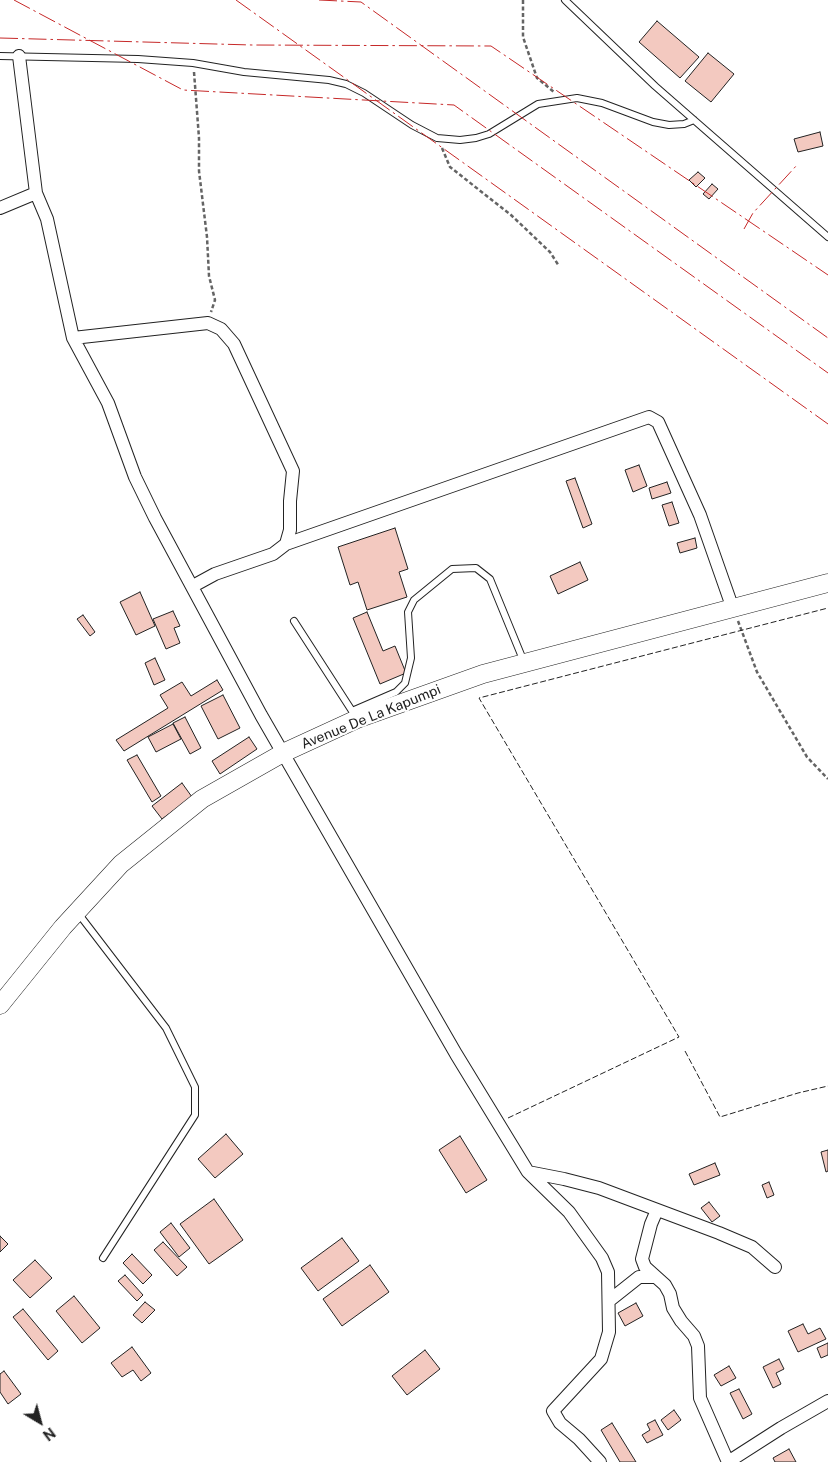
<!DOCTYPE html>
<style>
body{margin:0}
#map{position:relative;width:828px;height:1462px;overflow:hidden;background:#fff;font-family:"Public Sans",sans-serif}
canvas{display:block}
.north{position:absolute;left:15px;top:1397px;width:50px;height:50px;-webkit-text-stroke:4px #fff;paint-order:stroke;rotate:143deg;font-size:14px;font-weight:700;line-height:20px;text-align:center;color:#222}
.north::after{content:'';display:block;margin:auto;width:18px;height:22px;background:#222;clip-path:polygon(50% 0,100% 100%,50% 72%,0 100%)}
</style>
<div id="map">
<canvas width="828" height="1462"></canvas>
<div class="north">N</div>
</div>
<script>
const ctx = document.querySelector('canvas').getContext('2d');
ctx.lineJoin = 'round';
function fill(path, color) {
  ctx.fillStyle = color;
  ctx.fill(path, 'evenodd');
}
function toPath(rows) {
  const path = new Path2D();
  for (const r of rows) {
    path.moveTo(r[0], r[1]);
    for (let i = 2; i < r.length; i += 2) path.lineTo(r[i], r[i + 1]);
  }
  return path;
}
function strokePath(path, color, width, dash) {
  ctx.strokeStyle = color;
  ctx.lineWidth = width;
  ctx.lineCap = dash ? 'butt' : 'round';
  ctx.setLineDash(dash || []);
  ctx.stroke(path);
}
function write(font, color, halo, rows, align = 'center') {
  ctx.font = font + ' "Public Sans",sans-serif';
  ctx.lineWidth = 4;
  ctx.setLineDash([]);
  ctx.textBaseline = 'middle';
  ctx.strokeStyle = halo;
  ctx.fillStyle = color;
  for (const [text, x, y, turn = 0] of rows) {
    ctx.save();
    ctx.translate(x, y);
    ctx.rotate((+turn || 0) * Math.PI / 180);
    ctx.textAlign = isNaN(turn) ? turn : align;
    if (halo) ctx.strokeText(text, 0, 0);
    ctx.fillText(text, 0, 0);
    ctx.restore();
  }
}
const building = toPath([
 [657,21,699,57,680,78,639,42,657,21],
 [708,53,734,74,711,102,685,81,708,53],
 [820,132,823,146,798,152,794,139,820,132],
 [698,172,705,178,696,187,689,180,698,172],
 [712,184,718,189,709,199,703,194,712,184],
 [639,465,647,486,633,492,625,470,639,465],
 [575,478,592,524,583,528,566,481,575,478],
 [667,482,671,493,652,499,649,488,667,482],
 [672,502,679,523,669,526,662,505,672,502],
 [395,528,408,569,399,572,407,597,367,610,358,582,350,585,338,547,395,528],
 [695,538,697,548,680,553,677,543,695,538],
 [580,562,588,580,558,594,550,576,580,562],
 [140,592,155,626,136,635,120,602,140,592],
 [173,611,180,626,174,628,180,643,166,649,153,619,173,611],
 [367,612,383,651,395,646,406,673,380,684,353,618,367,612],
 [83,615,95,632,90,636,77,619,83,615],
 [155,658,165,680,154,685,145,663,155,658],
 [217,680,223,690,124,751,116,740,168,708,160,695,182,682,191,696,217,680],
 [223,695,240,728,218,739,201,706,223,695],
 [185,717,201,748,190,754,173,723,185,717],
 [173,724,181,739,156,752,148,737,173,724],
 [249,737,257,749,220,774,212,761,249,737],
 [137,755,161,796,152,802,127,760,137,755],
 [182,783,192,797,162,819,152,806,182,783],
 [226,1134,243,1154,215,1178,198,1159,226,1134],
 [460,1136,487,1180,466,1193,439,1150,460,1136],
 [828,1150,828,1171,826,1172,821,1152,828,1150],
 [715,1163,720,1175,694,1185,689,1174,715,1163],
 [769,1182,774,1195,767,1198,762,1185,769,1182],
 [214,1199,243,1240,209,1264,180,1224,214,1199],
 [709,1202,720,1216,712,1222,701,1208,709,1202],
 [171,1223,190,1248,179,1257,160,1232,171,1223],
 [0,1236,8,1244,0,1252,0,1236],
 [342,1238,359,1261,318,1291,301,1268,342,1238],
 [163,1242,187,1267,177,1276,154,1250,163,1242],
 [132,1254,152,1275,143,1284,123,1263,132,1254],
 [35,1260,52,1278,30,1298,13,1280,35,1260],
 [370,1265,389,1292,342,1326,323,1299,370,1265],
 [125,1275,143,1295,137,1301,118,1281,125,1275],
 [74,1296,100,1328,82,1343,56,1311,74,1296],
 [145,1302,155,1310,142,1323,133,1315,145,1302],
 [636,1303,643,1316,625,1326,618,1313,636,1303],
 [23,1309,58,1351,48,1360,13,1317,23,1309],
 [803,1324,808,1334,820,1328,826,1339,798,1352,788,1331,803,1324],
 [828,1343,828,1355,821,1358,817,1348,828,1343],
 [132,1347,151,1373,141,1381,133,1370,122,1377,111,1363,132,1347],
 [425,1350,440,1369,407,1395,392,1376,425,1350],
 [779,1359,784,1369,776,1373,781,1384,773,1388,763,1367,779,1359],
 [729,1366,736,1378,721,1386,714,1375,729,1366],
 [4,1371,21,1394,8,1404,0,1392,0,1374,4,1371],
 [739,1389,752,1414,743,1419,730,1393,739,1389],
 [674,1410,681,1420,668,1430,661,1420,674,1410],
 [655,1420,663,1435,647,1443,642,1435,650,1430,647,1424,655,1420],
 [612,1423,636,1462,620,1462,601,1430,612,1423],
 [789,1449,796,1462,775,1462,773,1458,789,1449]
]);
const path = toPath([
 [523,0,523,37,537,78,554,92],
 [194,72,199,138,199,171,207,237,209,276,215,300,211,312],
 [442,148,450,167,511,215,550,252,559,266],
 [738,621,757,672,807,757,828,779]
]);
const lane = toPath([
 [565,0,655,86,828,237],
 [0,56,138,59,193,63,244,72,329,80,346,84,364,93,412,125,437,138,460,140,476,138,489,134,538,104,577,98,602,103,653,122,669,125,684,124,694,120],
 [294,621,354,714],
 [352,711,396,692,405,683,411,658,408,612,414,600,452,569,476,568,490,579,524,662],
 [78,913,166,1028,195,1087,195,1115,103,1258]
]);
const street = toPath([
 [19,56,36,193],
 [0,208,36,193,47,219,73,338,108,403,135,477,155,518,261,715,456,1054,528,1172,564,1179,599,1188,719,1233,752,1247,775,1267],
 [73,338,208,323,221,329,234,344,293,471,290,501,290,530,286,544,273,554,215,574,193,586],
 [286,544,649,417,658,422,700,515,733,609],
 [528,1172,569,1212,602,1258,608,1272,609,1332,601,1359,553,1411,560,1423,579,1439,600,1462],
 [657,1210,651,1224,642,1259,645,1267,665,1285,670,1294,673,1308,681,1321,694,1336,698,1346,700,1398,728,1462],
 [610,1300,639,1277,656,1277],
 [728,1462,781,1428,828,1401]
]);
const secondary = toPath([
 [0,1005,63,927,121,864,202,799,283,753,357,719,483,674,828,583]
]);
const fence = toPath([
 [685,1051,720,1117,798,1093,828,1086],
 [508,1118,679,1037,479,698,828,608]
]);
const power = toPath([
 [14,0,183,90,454,105,828,373],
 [236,0,828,424],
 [319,0,361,2,828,338],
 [0,38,252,45,491,46,828,275],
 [744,229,753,213,797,165]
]);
const streetNames = [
 ["Avenue De La Kapumpi",371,717,-22]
];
fill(building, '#f3c9c0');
strokePath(building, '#222', 1);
strokePath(lane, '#222', 8);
strokePath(street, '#222', 14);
strokePath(secondary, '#222', 19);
strokePath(path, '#646464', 2.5, [4, 2.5]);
strokePath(lane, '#fff', 6);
strokePath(street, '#fff', 12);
strokePath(secondary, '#fff', 18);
strokePath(fence, '#222', 1, [6, 2.5]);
strokePath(power, '#c62828', 1, [18, 4, 2.5, 4]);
write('14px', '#222', '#fff', streetNames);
</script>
